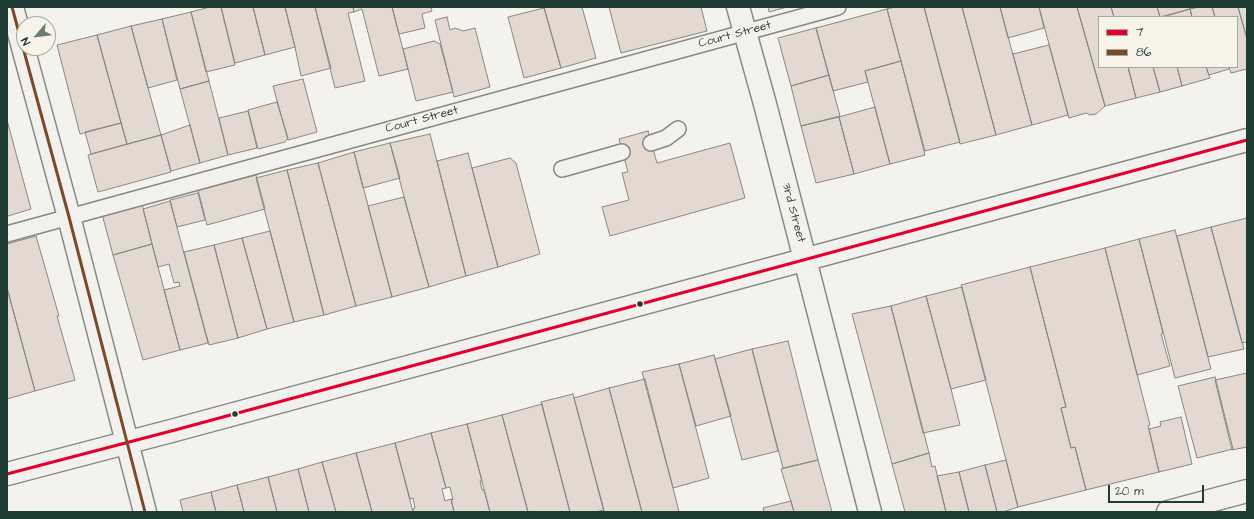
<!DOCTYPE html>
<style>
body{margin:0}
#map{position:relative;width:1254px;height:519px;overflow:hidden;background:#f4f2ec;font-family:"Architects Daughter",sans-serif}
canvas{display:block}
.frame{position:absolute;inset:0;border:8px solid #1f3d34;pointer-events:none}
.legend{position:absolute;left:1098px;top:16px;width:140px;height:52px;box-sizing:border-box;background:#f7f3e8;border:1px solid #a1aaa0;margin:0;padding:5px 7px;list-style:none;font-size:12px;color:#1f3d34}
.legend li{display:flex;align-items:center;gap:8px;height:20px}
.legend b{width:20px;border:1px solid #a1aaa0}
.north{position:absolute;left:16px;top:16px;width:40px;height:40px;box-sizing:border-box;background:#f7f3e8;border:1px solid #a1aaa0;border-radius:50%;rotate:242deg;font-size:11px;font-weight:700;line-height:16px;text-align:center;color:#1f3d34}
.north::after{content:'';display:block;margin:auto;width:14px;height:18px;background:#6a7c74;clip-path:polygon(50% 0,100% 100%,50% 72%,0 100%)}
.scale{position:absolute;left:1108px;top:485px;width:96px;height:18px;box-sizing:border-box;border:2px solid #1f3d34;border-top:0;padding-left:5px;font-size:12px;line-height:14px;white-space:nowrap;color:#1f3d34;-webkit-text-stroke:3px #f7f3e8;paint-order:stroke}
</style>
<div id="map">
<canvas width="1254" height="519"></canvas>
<div class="frame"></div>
<ul class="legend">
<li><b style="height:5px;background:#e4002b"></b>7</li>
<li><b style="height:5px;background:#7a4b2a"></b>86</li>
</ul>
<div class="north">N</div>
<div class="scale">20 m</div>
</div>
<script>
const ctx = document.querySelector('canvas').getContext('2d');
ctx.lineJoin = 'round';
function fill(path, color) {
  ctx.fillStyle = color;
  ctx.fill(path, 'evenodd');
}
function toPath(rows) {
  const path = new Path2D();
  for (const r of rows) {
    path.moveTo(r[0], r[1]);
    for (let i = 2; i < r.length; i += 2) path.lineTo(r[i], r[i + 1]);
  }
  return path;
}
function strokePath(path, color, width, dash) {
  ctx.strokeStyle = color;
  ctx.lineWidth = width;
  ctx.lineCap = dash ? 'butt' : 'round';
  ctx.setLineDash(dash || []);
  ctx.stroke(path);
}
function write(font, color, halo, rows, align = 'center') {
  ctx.font = font + ' "Architects Daughter",sans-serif';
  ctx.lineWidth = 3;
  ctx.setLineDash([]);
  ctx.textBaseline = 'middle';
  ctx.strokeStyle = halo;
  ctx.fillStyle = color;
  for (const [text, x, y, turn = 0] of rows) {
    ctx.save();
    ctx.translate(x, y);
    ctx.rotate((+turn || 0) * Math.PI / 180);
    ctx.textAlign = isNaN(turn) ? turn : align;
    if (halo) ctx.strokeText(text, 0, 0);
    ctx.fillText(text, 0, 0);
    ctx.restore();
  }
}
const building = toPath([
 [210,7,221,7,235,65,206,72,191,12,210,7],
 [221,7,253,7,265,55,235,63,221,7],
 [253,7,285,7,295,47,265,55,253,7],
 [285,7,315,7,331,68,301,76,295,47,285,7],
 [315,7,353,7,354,12,348,13,365,81,335,88,315,7],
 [353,7,392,7,408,69,379,76,362,9,354,12,353,7],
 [392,7,431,7,432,11,422,14,425,28,399,34,392,7],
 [544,7,582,7,596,58,561,68,544,7],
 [609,7,701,7,707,31,621,53,609,7],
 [768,7,787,7,769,12,768,7],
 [895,7,924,7,960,142,925,151,887,9,895,7],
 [924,7,962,7,996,135,960,144,924,7],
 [962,7,1000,7,1032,125,996,135,962,7],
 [1000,7,1039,7,1044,28,1008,38,1000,7],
 [1039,7,1077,7,1105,106,1096,114,1090,115,1086,113,1069,118,1039,7],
 [1077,7,1111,7,1114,17,1099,17,1099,67,1128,67,1136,98,1105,106,1077,7],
 [1111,7,1157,7,1160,17,1114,17,1111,7],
 [1157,7,1190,7,1190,9,1160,17,1157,7],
 [1199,7,1212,7,1215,17,1192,17,1190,9,1199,7],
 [1212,7,1238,7,1247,39,1247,69,1231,73,1229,67,1237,67,1237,17,1215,17,1212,7],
 [1238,7,1247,7,1247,39,1238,7],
 [544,8,561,68,524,78,508,17,544,8],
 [887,9,901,61,865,71,868,82,833,91,816,28,887,9],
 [1190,9,1192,17,1163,17,1190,9],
 [191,12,209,81,180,89,162,19,191,12],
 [447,17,450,30,455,28,463,31,475,28,490,87,454,97,435,20,447,17],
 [162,19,177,80,148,88,131,26,162,19],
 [131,26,161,135,127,144,97,35,131,26],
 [816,28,829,75,791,86,778,38,816,28],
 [97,35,121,123,80,134,57,45,97,35],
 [434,41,440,44,453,92,416,101,403,49,434,41],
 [1049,45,1068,115,1032,125,1013,54,1049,45],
 [901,61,925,155,890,164,865,71,901,61],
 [1128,67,1153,67,1160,92,1136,98,1128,67],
 [1153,67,1177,67,1182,86,1160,92,1153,67],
 [1177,67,1206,67,1210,78,1182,86,1177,67],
 [1206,67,1229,67,1229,69,1209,75,1206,67],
 [829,75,840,116,801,126,791,86,829,75],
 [303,79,317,132,288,140,273,86,303,79],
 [209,81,228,155,200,163,180,89,209,81],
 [277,102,288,138,285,142,258,149,248,110,277,102],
 [875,107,890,164,854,174,839,117,875,107],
 [248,111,257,148,228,155,219,118,248,111],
 [839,117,854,174,816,183,801,126,839,117],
 [7,120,31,209,8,216,7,213,7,120],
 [121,123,127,144,91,154,85,132,121,123],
 [190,125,200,163,171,171,161,135,190,125],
 [648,131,657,163,730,143,745,198,610,236,602,207,629,200,622,173,628,172,619,139,648,131],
 [430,134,466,276,429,287,404,197,390,143,430,134],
 [161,135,171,172,98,192,88,155,161,135],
 [390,143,400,178,363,188,354,152,390,143],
 [354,152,392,297,356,306,318,163,354,152],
 [468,153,498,267,466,276,437,161,468,153],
 [510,158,516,163,540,254,498,267,472,168,510,158],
 [318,163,356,306,324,315,287,170,318,163],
 [287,170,324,315,294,322,256,178,287,170],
 [256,175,265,209,207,225,198,190,256,175],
 [198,193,205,220,177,227,170,200,198,193],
 [404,197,429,287,392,297,368,206,404,197],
 [170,201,208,343,180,350,164,290,180,286,179,282,174,283,169,264,158,267,143,209,170,201],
 [142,204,152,244,113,255,102,214,142,204],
 [1247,218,1247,342,1242,343,1211,227,1247,218],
 [1211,227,1244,349,1208,357,1177,236,1211,227],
 [1175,230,1211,369,1175,378,1139,239,1175,230],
 [270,231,294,322,267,329,242,238,270,231],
 [36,236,59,316,57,316,75,380,35,391,7,288,7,244,36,236],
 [242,238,267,329,238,338,214,245,242,238],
 [1139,239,1163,333,1161,334,1170,366,1137,375,1105,248,1139,239],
 [152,244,180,350,143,360,113,255,152,244],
 [214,245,238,338,209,345,184,252,214,245],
 [1105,248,1150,425,1148,426,1159,472,1086,490,1075,447,1071,448,1061,408,1066,407,1030,267,1105,248],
 [1030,267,1066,407,1061,408,1071,448,1075,447,1086,490,1018,507,961,285,1030,267],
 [962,287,986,380,951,389,926,296,962,287],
 [7,288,35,391,7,399,7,288],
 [926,296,951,389,960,425,923,433,891,306,926,296],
 [891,306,929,453,892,464,852,314,891,306],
 [788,341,818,460,783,468,752,349,788,341],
 [752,349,778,451,742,460,715,359,752,349],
 [714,355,731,416,696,426,679,364,714,355],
 [679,364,709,478,673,488,642,372,679,364],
 [1247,373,1247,447,1232,450,1215,380,1247,373],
 [1215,377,1233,449,1197,458,1178,386,1215,377],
 [645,379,673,488,679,512,642,512,609,388,645,379],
 [609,388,642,512,604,512,574,398,609,388],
 [573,394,604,510,595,512,570,512,541,402,573,394],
 [542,404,570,512,528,512,502,415,542,404],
 [502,415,528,512,490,512,467,424,502,415],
 [1181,417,1192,464,1159,472,1149,429,1161,426,1160,422,1181,417],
 [467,424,482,481,480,481,482,490,484,490,490,512,454,512,451,499,453,500,450,487,446,488,431,433,467,424],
 [431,433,446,488,442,489,445,501,451,499,454,512,413,512,413,509,415,508,413,498,410,499,395,443,431,433],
 [395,443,413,512,372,512,356,453,395,443],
 [356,453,372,512,336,512,322,462,356,453],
 [929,453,932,467,935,466,946,512,905,512,892,464,929,453],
 [818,460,832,512,794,512,781,469,818,460],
 [1006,460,1018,507,1003,512,997,512,985,465,1006,460],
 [322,462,336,512,309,512,298,469,322,462],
 [985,465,997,512,969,512,959,472,985,465],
 [298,469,309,512,277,512,268,477,298,469],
 [959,472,969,512,946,512,937,476,959,472],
 [268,477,277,512,244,512,237,485,268,477],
 [237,485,244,512,216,512,211,492,237,485],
 [211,492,216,512,183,512,180,500,211,492],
 [791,501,794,512,764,512,763,508,791,501]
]);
const lane = toPath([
 [651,143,666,138,678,129],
 [562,169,622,152],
 [7,234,838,7]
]);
const street = toPath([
 [738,7,765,104,870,512]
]);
const secondary = toPath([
 [12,7,69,217,145,512],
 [7,474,175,430,1247,140],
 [1168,512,1247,491]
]);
const bus1 = toPath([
 [7,474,175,430,1247,140]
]);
const bus2 = toPath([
 [12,7,69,217,145,512]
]);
const markers = [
 [640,304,3.5,"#1f3d34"],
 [235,414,3.5,"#1f3d34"]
];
const streetNames = [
 ["Court Street",735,35,-15],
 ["Court Street",422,120,-15],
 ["3rd Street",793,213,75]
];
fill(building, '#e3d9d1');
strokePath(building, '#848985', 1);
strokePath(lane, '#848985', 18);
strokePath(street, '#848985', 25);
strokePath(secondary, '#848985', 25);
strokePath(lane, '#f2f1ed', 15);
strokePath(street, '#f2f1ed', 22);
strokePath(secondary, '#f2f1ed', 22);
strokePath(bus1, '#e4002b', 3);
strokePath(bus2, '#7a4b2a', 3);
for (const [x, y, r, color] of markers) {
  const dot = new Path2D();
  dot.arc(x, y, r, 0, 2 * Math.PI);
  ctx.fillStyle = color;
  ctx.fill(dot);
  strokePath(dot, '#f7f3e8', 1.5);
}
write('12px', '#1f3d34', '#f7f3e8', streetNames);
</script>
